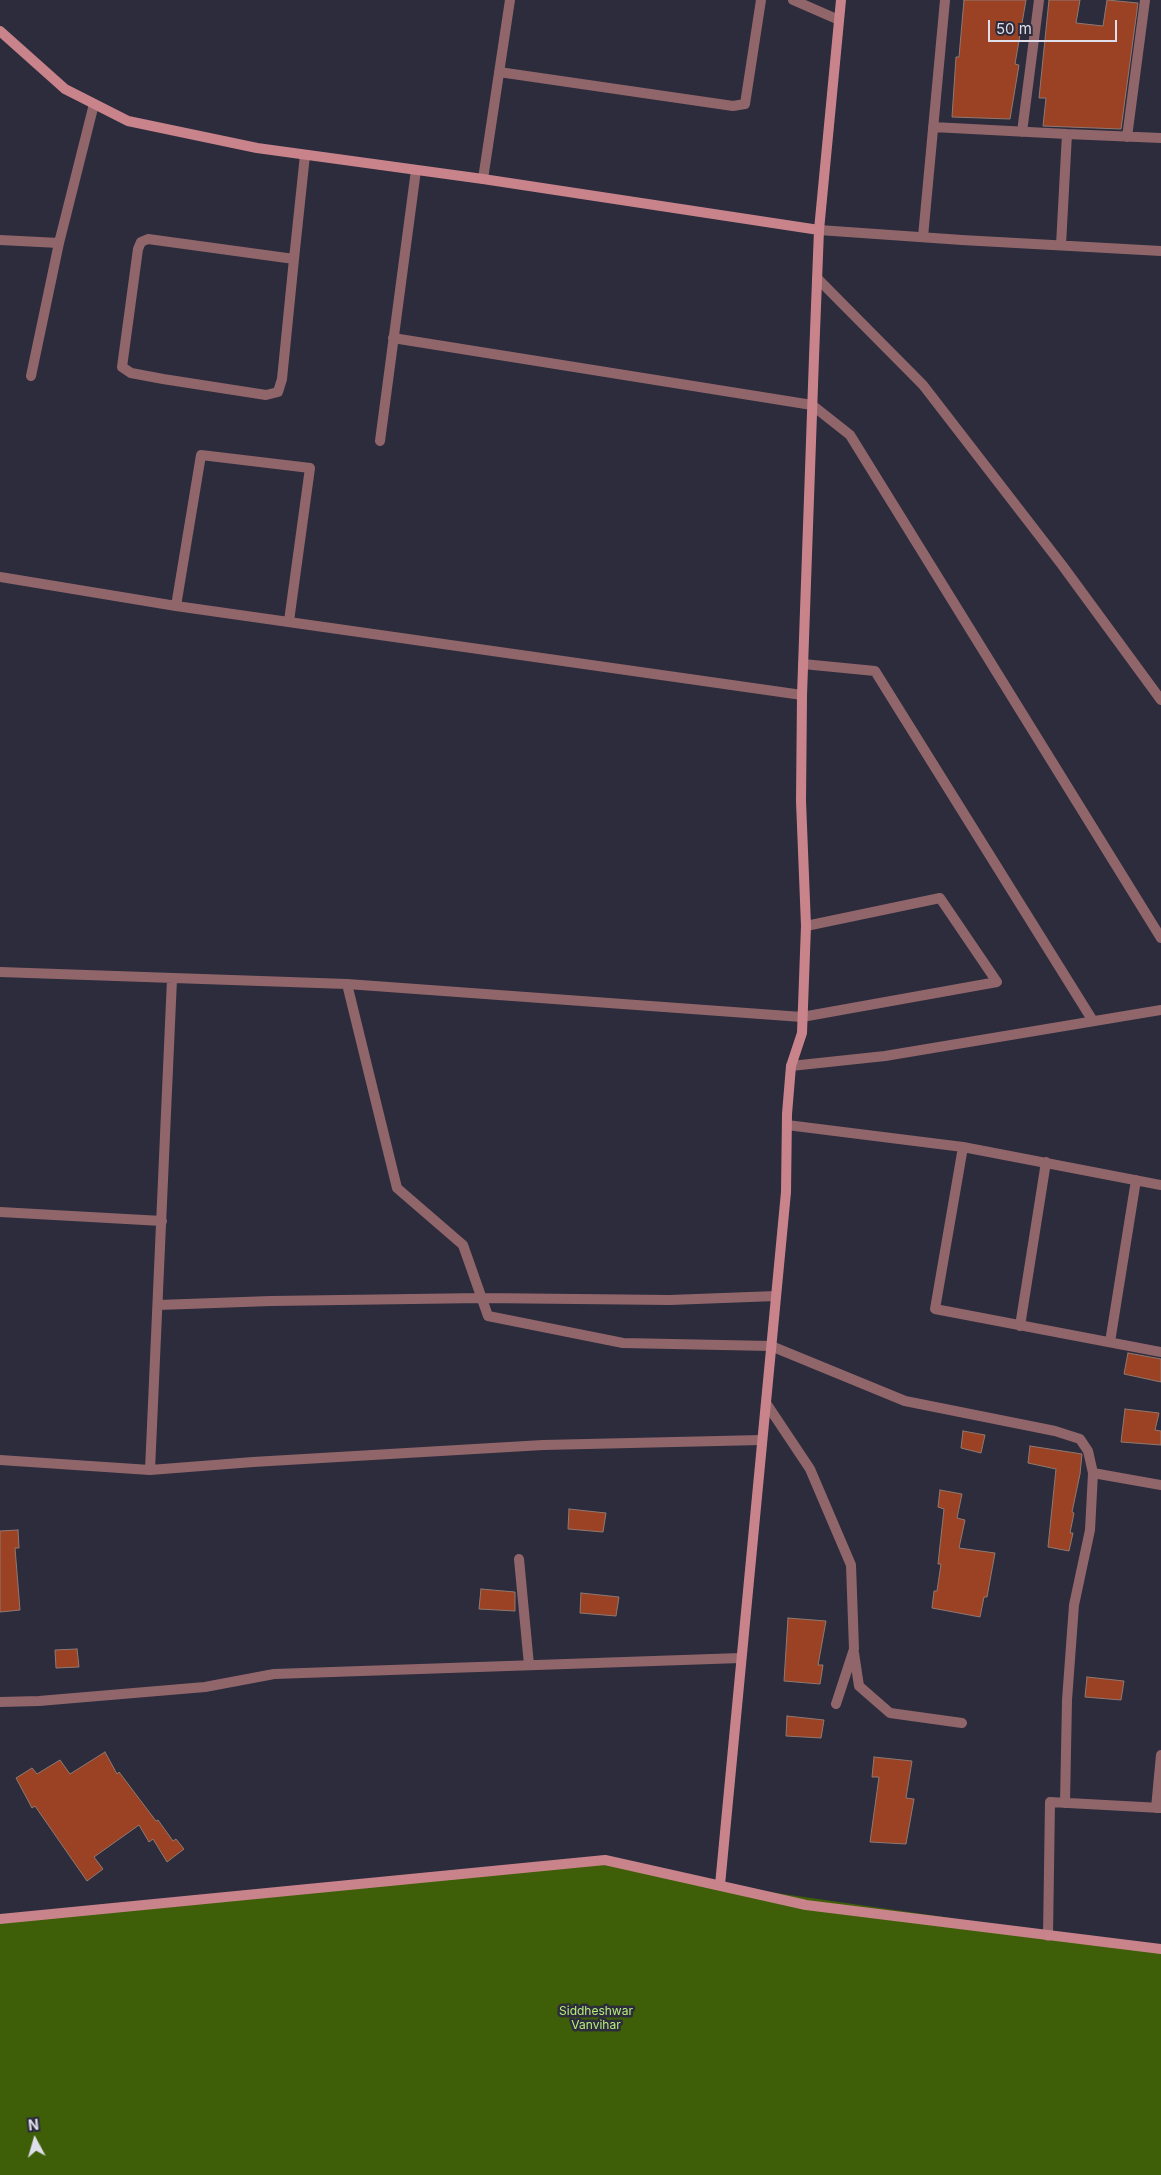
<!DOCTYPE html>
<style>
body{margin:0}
#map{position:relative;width:1161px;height:2175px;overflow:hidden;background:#2c2c3d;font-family:Inter,sans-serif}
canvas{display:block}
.north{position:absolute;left:10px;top:2115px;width:50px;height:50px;-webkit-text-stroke:4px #2c2c3d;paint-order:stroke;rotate:354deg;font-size:14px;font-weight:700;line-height:20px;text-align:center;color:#dfdfeb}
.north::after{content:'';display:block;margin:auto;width:18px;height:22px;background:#dfdfeb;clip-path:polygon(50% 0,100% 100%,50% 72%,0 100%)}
.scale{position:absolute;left:988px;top:20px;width:129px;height:22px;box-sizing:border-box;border:2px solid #dfdfeb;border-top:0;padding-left:6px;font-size:15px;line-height:18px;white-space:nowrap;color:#dfdfeb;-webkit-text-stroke:4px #2c2c3d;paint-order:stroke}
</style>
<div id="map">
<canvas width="1161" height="2175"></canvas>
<div class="north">N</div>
<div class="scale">50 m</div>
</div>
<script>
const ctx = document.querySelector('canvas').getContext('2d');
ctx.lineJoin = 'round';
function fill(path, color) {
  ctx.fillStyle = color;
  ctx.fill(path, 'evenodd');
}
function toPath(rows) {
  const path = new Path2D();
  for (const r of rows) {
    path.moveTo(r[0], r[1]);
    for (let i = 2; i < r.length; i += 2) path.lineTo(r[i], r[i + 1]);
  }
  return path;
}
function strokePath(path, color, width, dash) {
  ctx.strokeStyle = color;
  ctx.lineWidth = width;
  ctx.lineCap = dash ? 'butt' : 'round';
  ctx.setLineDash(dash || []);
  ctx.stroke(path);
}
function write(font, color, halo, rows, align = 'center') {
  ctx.font = font + ' Inter,sans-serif';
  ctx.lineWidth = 5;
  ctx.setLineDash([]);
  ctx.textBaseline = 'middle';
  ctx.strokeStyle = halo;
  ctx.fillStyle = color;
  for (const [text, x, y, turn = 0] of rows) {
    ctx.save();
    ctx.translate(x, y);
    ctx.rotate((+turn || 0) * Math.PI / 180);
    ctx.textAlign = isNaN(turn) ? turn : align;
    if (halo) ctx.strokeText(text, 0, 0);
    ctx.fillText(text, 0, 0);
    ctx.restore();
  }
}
const green = toPath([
 [605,1860,720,1885,1161,1948,1161,2175,0,2175,0,1919]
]);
const building = toPath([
 [964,0,1026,0,1015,64,1019,65,1010,119,952,117,956,57,959,57,964,0],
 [1049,0,1080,0,1076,23,1103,26,1107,0,1138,3,1121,129,1043,126,1046,98,1039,98,1049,0],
 [1128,1353,1161,1359,1161,1382,1124,1374,1128,1353],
 [1125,1409,1159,1413,1155,1430,1161,1431,1161,1445,1121,1442,1125,1409],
 [963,1431,985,1435,981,1453,961,1448,963,1431],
 [1030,1446,1082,1454,1080,1474,1072,1512,1074,1513,1070,1533,1073,1533,1069,1551,1048,1547,1056,1469,1028,1463,1030,1446],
 [940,1490,962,1494,957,1518,965,1520,959,1548,995,1553,987,1597,984,1597,980,1617,932,1608,934,1591,937,1591,941,1564,938,1564,944,1509,938,1507,940,1490],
 [569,1509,606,1513,603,1532,568,1529,569,1509],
 [18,1530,19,1548,15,1548,20,1610,0,1612,0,1531,18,1530],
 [481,1589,515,1592,515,1611,479,1609,481,1589],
 [581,1593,619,1597,616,1616,580,1613,581,1593],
 [788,1618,826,1621,818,1665,823,1665,820,1684,784,1681,788,1618],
 [77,1649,79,1667,56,1668,55,1650,77,1649],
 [1087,1677,1124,1681,1121,1700,1085,1697,1087,1677],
 [787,1716,824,1720,821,1738,786,1736,787,1716],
 [105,1752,117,1774,119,1772,156,1821,158,1820,173,1841,176,1839,184,1849,167,1862,153,1839,149,1842,139,1825,94,1857,103,1869,87,1881,35,1806,32,1808,16,1778,32,1768,37,1774,60,1760,70,1774,105,1752],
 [874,1757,912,1761,906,1798,914,1799,906,1844,870,1842,879,1777,872,1777,874,1757]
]);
const street = toPath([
 [793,0,839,20],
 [499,72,733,106,745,104,761,0],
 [933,127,1067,134,1061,245],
 [1022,132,1039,0],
 [1067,134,1161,138],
 [1127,137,1145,0],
 [483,179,510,0],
 [819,230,962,240,1161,251],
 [923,237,945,0],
 [0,240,59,243,94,104],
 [294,259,148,239,141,242,138,249,122,367,131,373,163,379,266,395,278,392,282,379,294,259,305,155],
 [817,278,923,385,1062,565,1161,700],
 [393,338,812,405,850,435,1161,938],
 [31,376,59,243],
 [380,441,416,170],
 [0,577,176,606,802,695],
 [176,606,201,455,310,468,289,621],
 [803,664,875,671,1093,1021],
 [0,972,347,984,802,1017,997,982,940,898,806,926],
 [347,984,397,1188,463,1245,488,1316,623,1343,771,1346,905,1401,1055,1431,1080,1439,1088,1451,1093,1473,1090,1530,1074,1605,1067,1700,1065,1803],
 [791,1066,885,1056,1161,1010],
 [787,1125,963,1147,1161,1185],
 [963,1147,935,1309,1161,1352],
 [0,1212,162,1221],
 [158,1305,271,1301,482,1298,670,1300,776,1296],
 [1020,1326,1046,1162],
 [1110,1342,1136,1180],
 [766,1403,810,1469,851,1565,854,1649,836,1704],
 [0,1460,150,1470,253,1462,543,1445,762,1440],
 [150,1470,172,979],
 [1093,1473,1161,1485],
 [519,1559,529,1665],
 [854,1653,859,1686,890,1713,962,1723],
 [0,1702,39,1701,205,1687,274,1674,741,1658],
 [1156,1808,1161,1755],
 [1048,1936,1050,1802,1161,1808]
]);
const secondary = toPath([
 [0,31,65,89,128,121,257,148,483,179,819,230],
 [720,1885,786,1192,787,1114,791,1066,802,1033,806,926,801,801,802,695,814,357,819,230,841,0],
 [0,1919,605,1860,806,1905,1161,1949]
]);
const parkNames = [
 ["Siddheshwar",596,2011],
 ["Vanvihar",596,2025]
];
fill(green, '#3e5e07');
fill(building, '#9a4223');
strokePath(building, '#907972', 1);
strokePath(street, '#91666a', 10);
strokePath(secondary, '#c9848b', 10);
write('12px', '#b8ed79', '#2c2c3d', parkNames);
</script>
